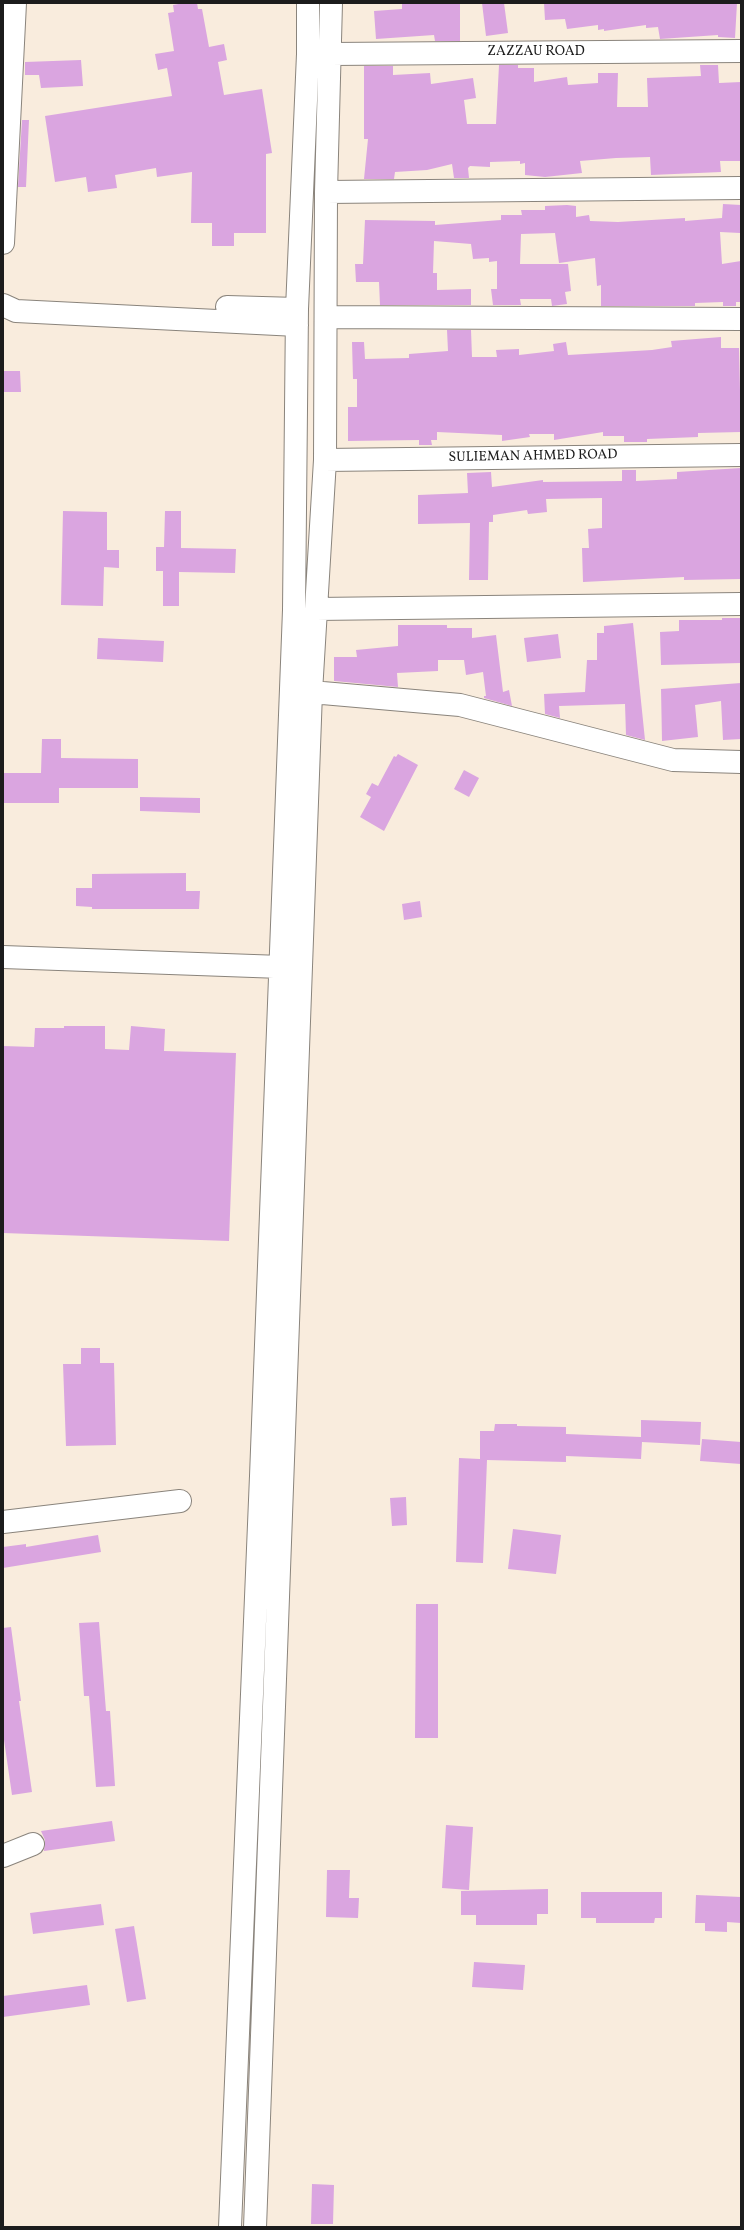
<!DOCTYPE html>
<style>
body{margin:0}
#map{position:relative;width:744px;height:2230px;overflow:hidden;background:#f9ecdd;font-family:Vollkorn,serif}
canvas{display:block}
.frame{position:absolute;inset:0;border:4px solid #1c1c1c;pointer-events:none}
</style>
<div id="map">
<canvas width="744" height="2230"></canvas>
<div class="frame"></div>
</div>
<script>
const ctx = document.querySelector('canvas').getContext('2d');
ctx.lineJoin = 'round';
function fill(path, color) {
  ctx.fillStyle = color;
  ctx.fill(path, 'evenodd');
}
function toPath(rows) {
  const path = new Path2D();
  for (const r of rows) {
    path.moveTo(r[0], r[1]);
    for (let i = 2; i < r.length; i += 2) path.lineTo(r[i], r[i + 1]);
  }
  return path;
}
function strokePath(path, color, width, dash) {
  ctx.strokeStyle = color;
  ctx.lineWidth = width;
  ctx.lineCap = dash ? 'butt' : 'round';
  ctx.setLineDash(dash || []);
  ctx.stroke(path);
}
function write(font, color, halo, rows, align = 'center') {
  ctx.font = font + ' Vollkorn,serif';
  ctx.lineWidth = 3.5;
  ctx.setLineDash([]);
  ctx.textBaseline = 'middle';
  ctx.strokeStyle = halo;
  ctx.fillStyle = color;
  for (const [text, x, y, turn = 0] of rows) {
    ctx.save();
    ctx.translate(x, y);
    ctx.rotate((+turn || 0) * Math.PI / 180);
    ctx.textAlign = isNaN(turn) ? turn : align;
    if (halo) ctx.strokeText(text, 0, 0);
    ctx.fillText(text, 0, 0);
    ctx.restore();
  }
}
const building = toPath([
 [184,3,197,3,198,9,202,9,209,47,224,44,227,60,218,62,224,95,262,89,272,153,266,154,266,233,234,233,234,246,212,246,212,223,191,223,192,172,157,177,156,168,115,175,117,188,88,192,86,177,55,182,45,116,172,96,167,68,158,70,155,54,174,51,168,13,174,12,173,5],
 [402,3,460,3,460,41,435,41,434,35,376,39,374,11,402,9],
 [482,3,504,3,508,33,486,36],
 [544,3,737,3,735,38,718,37,718,35,660,39,658,27,646,28,646,25,604,31,604,29,598,30,598,25,567,29,565,19,545,20],
 [81,60,83,86,41,88,39,75,25,75,25,62],
 [499,65,518,65,518,68,534,68,534,82,567,77,568,85,598,83,598,73,618,73,617,107,648,107,647,78,701,76,700,65,718,65,719,83,741,82,740,161,720,161,721,172,651,175,650,157,616,158,580,161,582,173,545,177,525,175,525,163,520,164,520,161,490,162,490,167,470,166,468,168,469,178,454,178,452,164,427,170,395,172,394,179,364,179,368,139,364,139,364,66,393,66,393,75,430,73,431,84,473,78,476,98,464,100,467,124,496,124],
 [22,120,29,120,26,187,18,187],
 [723,204,741,205,740,233,720,232,722,264,741,261,741,302,736,302,736,306,723,306,723,302,695,303,695,306,601,306,601,285,597,286,595,258,559,263,555,233,521,234,520,264,568,264,571,291,565,292,567,304,552,306,551,299,520,299,521,305,493,305,491,289,497,289,497,261,489,262,489,258,473,259,471,244,434,241,433,273,437,273,437,290,471,289,471,305,380,305,379,282,356,282,355,264,363,264,365,220,435,221,435,225,501,220,501,215,522,215,521,210,545,210,545,206,567,205,576,206,576,217,589,215,590,221,618,222,685,218,685,221,722,218],
 [447,330,471,330,472,357,497,357,496,350,519,349,519,355,554,351,553,344,566,342,568,355,652,350,672,347,671,341,721,337,721,348,739,348,741,432,698,433,698,437,647,439,647,442,624,442,624,436,603,436,603,432,554,440,554,434,529,434,530,437,502,441,502,435,437,432,437,440,431,440,432,445,419,445,419,440,348,441,348,407,357,407,357,379,353,379,352,342,364,342,365,359,409,358,409,354,448,351],
 [3,371,20,371,21,392,3,392],
 [741,468,741,579,684,580,684,577,583,582,582,548,589,548,588,529,602,528,602,498,546,499,547,512,528,514,527,510,493,515,493,522,489,522,488,580,469,580,470,523,418,524,418,495,468,493,467,473,491,472,492,487,543,480,543,482,622,481,622,470,636,470,636,481,677,479,677,472],
 [63,511,107,512,107,550,119,550,119,568,104,567,103,606,61,605],
 [165,511,181,511,181,548,236,549,235,573,179,572,179,606,163,606,163,571,156,571,156,547,164,547],
 [722,618,741,618,741,663,661,665,660,632,679,631,679,620,722,620],
 [633,623,645,740,626,735,625,704,559,706,560,718,545,714,544,694,585,692,587,660,597,660,597,633,604,633,604,626],
 [398,625,447,625,447,628,472,628,472,638,496,635,503,692,509,690,512,706,484,698,484,696,486,696,483,672,466,675,464,660,438,660,438,671,397,673,398,687,334,681,334,657,357,657,356,650,398,646],
 [558,634,561,658,527,662,524,638],
 [98,638,164,641,163,662,97,659],
 [741,683,741,739,723,740,721,701,695,705,698,737,662,741,661,689],
 [42,739,61,739,61,758,138,759,138,788,59,788,59,803,3,803,3,773,41,773],
 [398,754,418,765,384,831,360,817,371,797,366,794,372,783,378,786,394,756,396,757],
 [464,770,479,778,469,797,454,789],
 [140,797,200,798,200,813,140,811],
 [186,873,186,891,200,891,199,909,92,909,92,907,76,906,76,888,92,888,92,874],
 [420,901,422,917,404,920,402,904],
 [64,1026,105,1026,105,1049,129,1050,131,1026,165,1029,164,1051,236,1053,229,1241,3,1233,3,1046,34,1047,35,1028,64,1028],
 [81,1348,100,1348,100,1363,114,1363,116,1445,66,1446,63,1364,81,1364],
 [641,1420,701,1422,700,1445,642,1442,641,1459,566,1456,566,1462,487,1460,483,1563,456,1562,459,1458,480,1459,480,1431,494,1431,495,1424,517,1424,517,1426,566,1427,566,1434,641,1437],
 [702,1439,741,1442,741,1464,700,1461],
 [406,1497,407,1525,392,1526,390,1498],
 [513,1529,561,1535,556,1574,508,1569],
 [98,1535,101,1552,3,1568,3,1547,26,1544,26,1547],
 [416,1604,438,1604,438,1738,415,1738],
 [99,1622,106,1711,110,1711,115,1786,96,1787,89,1696,84,1696,79,1623],
 [11,1627,21,1701,19,1701,32,1792,12,1795,3,1733,3,1628],
 [112,1821,115,1841,44,1851,45,1840,41,1831],
 [446,1825,473,1827,469,1890,442,1888],
 [327,1870,350,1870,349,1898,359,1898,358,1918,326,1917],
 [548,1889,548,1914,537,1914,537,1925,476,1925,476,1915,461,1915,461,1891],
 [581,1892,662,1892,662,1918,655,1918,654,1923,596,1923,596,1918,581,1918],
 [696,1895,741,1897,741,1923,727,1922,727,1932,705,1931,705,1923,695,1923],
 [101,1904,104,1925,33,1934,30,1913],
 [134,1926,146,1999,127,2002,115,1929],
 [474,1962,525,1965,523,1990,472,1987],
 [87,1985,90,2005,3,2017,3,1996],
 [312,2184,334,2185,333,2224,311,2224]
]);
const minor = toPath([
 [330,54,741,51],
 [326,192,741,188],
 [3,243,15,3],
 [3,305,16,311,297,325],
 [227,307,297,309],
 [326,317,741,319],
 [325,460,741,455],
 [316,609,741,604],
 [311,692,460,705,673,760,741,762],
 [3,957,281,967],
 [3,1522,180,1501],
 [3,1856,33,1844],
 [230,2227,261,1476,294,610,297,309,308,54,308,3],
 [255,2227,311,692,325,460,326,192,331,3]
]);
const streetNames = [
 ["ZAZZAU ROAD",536,52],
 ["SULIEMAN AHMED ROAD",533,457,-1]
];
fill(building, '#daa5e0');
strokePath(minor, '#8a847c', 24);
strokePath(minor, '#fff', 22);
write('14px', '#1c1c1c', '#fff', streetNames);
</script>
